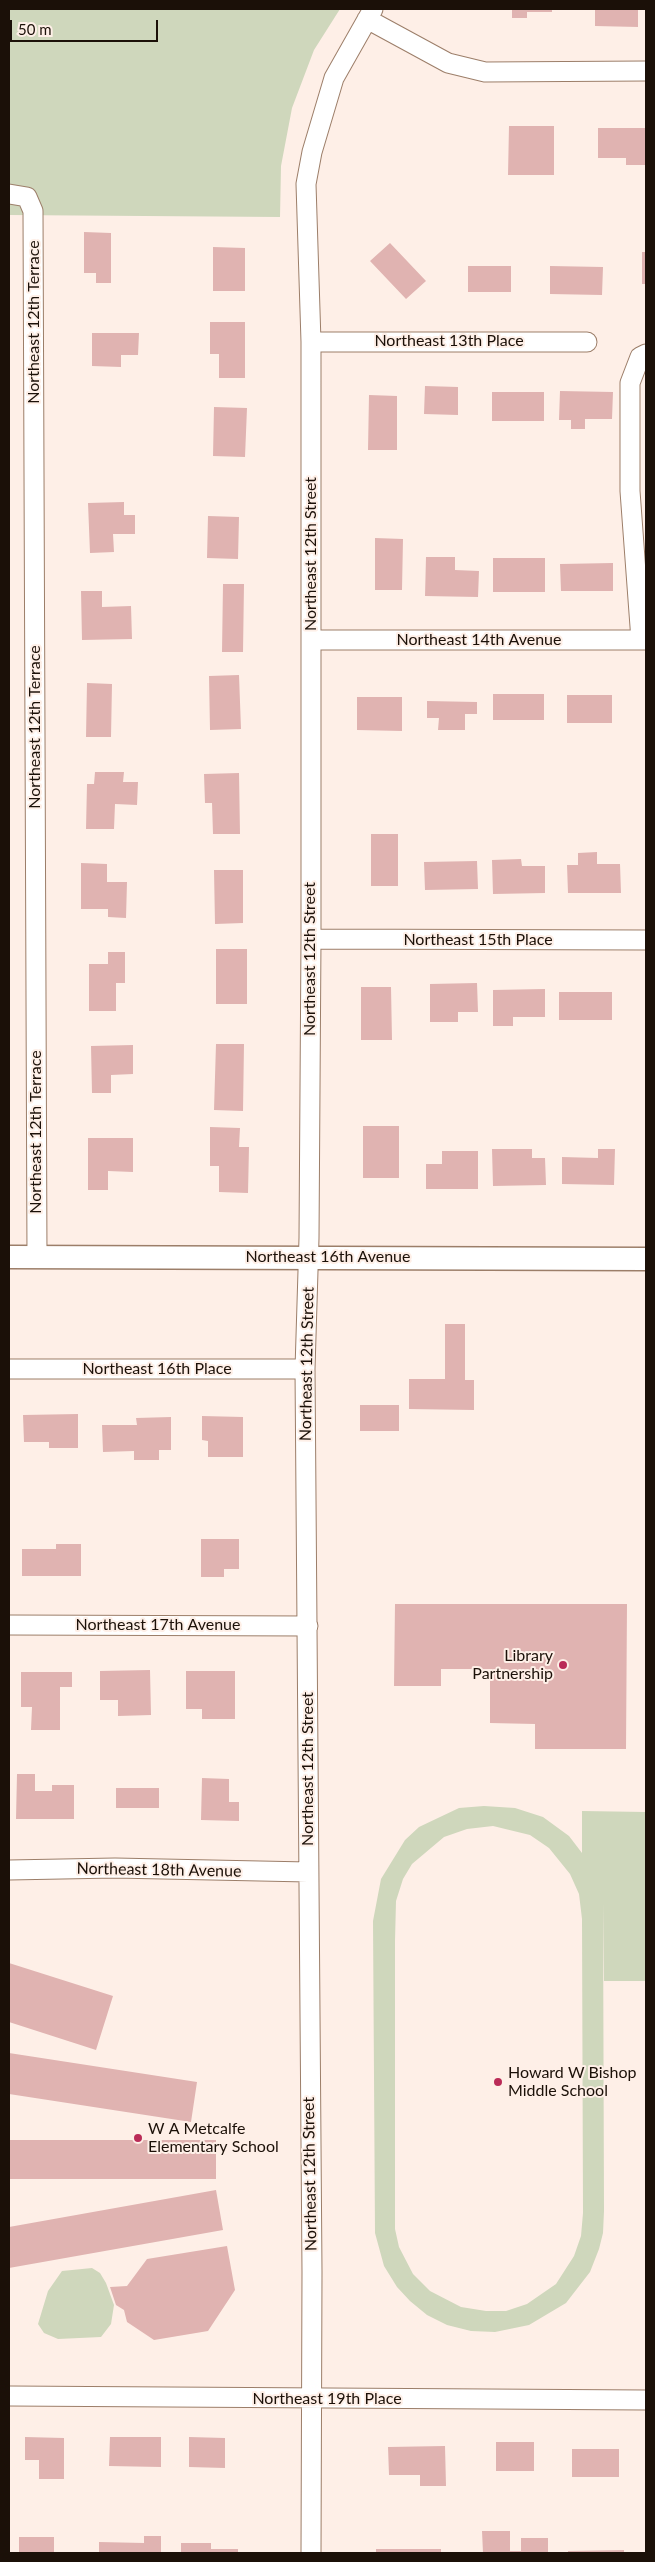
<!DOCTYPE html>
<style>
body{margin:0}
#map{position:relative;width:655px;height:2562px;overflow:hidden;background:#feefe7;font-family:Lato,sans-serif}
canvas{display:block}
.frame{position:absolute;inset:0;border:10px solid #1b1008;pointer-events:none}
.scale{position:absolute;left:10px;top:20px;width:148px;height:22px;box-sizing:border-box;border:2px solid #1b1008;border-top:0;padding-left:6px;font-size:15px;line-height:18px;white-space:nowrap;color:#1b1008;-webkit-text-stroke:4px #feefe7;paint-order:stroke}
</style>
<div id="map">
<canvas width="655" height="2562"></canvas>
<div class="frame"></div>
<div class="scale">50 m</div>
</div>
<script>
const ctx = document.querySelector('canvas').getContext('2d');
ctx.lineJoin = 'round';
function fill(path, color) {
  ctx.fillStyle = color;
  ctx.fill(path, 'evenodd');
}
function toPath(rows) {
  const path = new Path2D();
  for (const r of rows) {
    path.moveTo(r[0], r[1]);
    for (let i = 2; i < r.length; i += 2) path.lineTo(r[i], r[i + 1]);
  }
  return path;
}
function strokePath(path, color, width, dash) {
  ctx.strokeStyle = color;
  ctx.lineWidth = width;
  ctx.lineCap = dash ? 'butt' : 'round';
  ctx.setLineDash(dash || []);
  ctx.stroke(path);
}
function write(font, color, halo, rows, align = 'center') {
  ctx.font = font + ' Lato,sans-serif';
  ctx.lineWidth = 4;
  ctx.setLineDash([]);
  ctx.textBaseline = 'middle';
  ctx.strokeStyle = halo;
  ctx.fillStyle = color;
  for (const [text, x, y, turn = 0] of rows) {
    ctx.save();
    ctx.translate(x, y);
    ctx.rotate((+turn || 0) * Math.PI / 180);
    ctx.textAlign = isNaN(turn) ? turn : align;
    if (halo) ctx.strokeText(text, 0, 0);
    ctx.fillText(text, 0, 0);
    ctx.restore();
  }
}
const green = toPath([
 [9,9,340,9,314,50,292,108,281,166,280,217,9,215],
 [484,1806,515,1808,543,1817,569,1836,582,1853,582,1811,646,1812,646,1981,604,1981,603,1903,604,2211,603,2233,599,2249,590,2272,566,2303,529,2325,495,2332,471,2331,447,2325,427,2315,410,2301,397,2287,384,2266,375,2233,373,1921,381,1879,405,1840,419,1827,459,1808],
 [493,1826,530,1835,549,1848,570,1874,579,1894,582,1919,583,2213,581,2236,574,2256,556,2284,527,2304,506,2311,486,2311,461,2307,430,2291,413,2274,399,2247,395,2229,395,1941,396,1901,403,1879,412,1864,444,1837,467,1829],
 [92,2268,100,2273,106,2283,114,2305,111,2324,101,2337,58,2339,44,2333,38,2324,48,2291,62,2271]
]);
const building = toPath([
 [512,9,552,9,552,12,527,12,527,18,512,18],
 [595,9,638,9,638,27,595,26],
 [509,126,554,126,554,175,508,175],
 [598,128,645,128,645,165,626,165,626,158,598,158],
 [84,232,111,233,111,283,96,283,96,273,84,273],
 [390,243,426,281,406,299,370,261],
 [213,247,245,248,245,291,213,291],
 [642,252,646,252,646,284,642,284],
 [468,266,511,266,511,292,468,292],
 [550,266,603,267,602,295,550,294],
 [210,322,245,322,245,378,219,378,219,354,210,354],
 [92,333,139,333,138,355,121,355,121,367,92,366],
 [425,386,458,387,458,415,424,414],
 [560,391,613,392,612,419,585,419,585,429,571,429,571,420,559,420],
 [492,392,544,392,544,421,492,421],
 [369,395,397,396,397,450,368,450],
 [214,407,247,408,245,457,213,456],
 [124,502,124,515,135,515,135,534,113,534,114,552,90,553,88,503],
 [208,516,239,517,238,559,207,558],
 [375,538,403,539,402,590,375,590],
 [426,557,455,557,455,570,479,571,478,597,425,596],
 [493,558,545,558,545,592,493,592],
 [613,563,613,591,561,591,560,564],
 [223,584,244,584,243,652,222,652],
 [81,591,102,591,102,607,131,606,132,639,82,640],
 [239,675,241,729,210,730,209,676],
 [87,683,112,684,111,737,86,737],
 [493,694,544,694,544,720,493,720],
 [567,695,612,695,612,723,567,723],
 [357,697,402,697,402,731,357,730],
 [427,701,477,702,477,714,465,714,465,730,438,730,439,718,427,718],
 [95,772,124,772,123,782,138,782,137,805,115,804,114,829,86,829,87,784,94,784],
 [239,773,240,834,213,834,212,803,205,803,204,774],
 [371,834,398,834,398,886,371,886],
 [597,852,597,864,620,864,621,893,568,893,567,865,578,865,578,853],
 [521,859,522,866,545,866,545,893,493,894,492,860],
 [477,861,478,889,425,890,424,862],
 [81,863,107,864,107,882,127,882,126,918,108,917,108,909,81,909],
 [214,870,243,870,243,923,215,924],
 [216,949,247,949,247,1004,216,1004],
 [108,952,125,952,125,983,116,983,116,1011,89,1011,89,964,108,964],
 [477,983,478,1012,458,1012,458,1022,430,1022,430,984],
 [361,987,391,987,392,1040,361,1040],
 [545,989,545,1017,513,1017,513,1026,493,1026,493,990],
 [559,992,612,992,612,1020,559,1020],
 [216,1044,244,1044,243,1111,214,1110],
 [133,1045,133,1074,111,1075,111,1093,92,1093,91,1046],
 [363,1126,399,1126,399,1178,363,1178],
 [210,1127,240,1128,239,1147,249,1147,248,1193,219,1192,219,1166,210,1166],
 [88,1138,133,1138,133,1172,108,1171,108,1190,88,1190],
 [492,1149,532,1149,532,1158,545,1158,546,1185,493,1186],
 [598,1149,615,1149,614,1185,562,1184,562,1157,598,1158],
 [442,1151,478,1151,478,1189,426,1189,426,1164,442,1164],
 [445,1324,465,1324,465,1380,474,1380,474,1410,409,1409,409,1379,445,1379],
 [360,1405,399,1405,399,1431,360,1431],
 [78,1414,78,1448,49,1448,49,1442,24,1442,23,1415],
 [202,1416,243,1417,243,1457,208,1457,208,1441,202,1440],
 [171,1417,171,1450,159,1450,159,1460,134,1460,134,1451,103,1452,102,1425,137,1425,136,1418],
 [201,1539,239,1539,239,1569,224,1569,224,1577,201,1577],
 [56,1544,81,1544,81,1576,22,1576,22,1549,56,1549],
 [395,1604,627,1604,626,1749,535,1749,535,1724,490,1723,490,1669,441,1669,441,1686,394,1686],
 [150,1670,151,1715,118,1716,118,1700,100,1700,100,1671],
 [186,1671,235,1671,235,1719,202,1719,202,1709,186,1709],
 [21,1672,72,1672,72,1687,60,1687,60,1730,31,1730,32,1707,21,1707],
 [17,1774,35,1774,35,1791,52,1791,52,1785,74,1785,74,1819,16,1819],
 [202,1778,229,1779,229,1802,239,1802,239,1821,201,1820],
 [116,1788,159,1788,159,1808,116,1808],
 [9,1963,113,1996,96,2050,9,2022],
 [9,2053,197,2082,191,2122,9,2094],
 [9,2140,216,2140,216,2179,9,2179],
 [216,2190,223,2230,9,2268,9,2227],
 [227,2246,235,2290,208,2331,154,2340,127,2322,124,2310,116,2305,110,2287,127,2286,147,2259],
 [25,2437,64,2438,64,2479,39,2479,39,2460,25,2460],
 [110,2437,161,2437,161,2467,109,2466],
 [189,2437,225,2438,225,2468,189,2467],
 [496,2442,534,2442,534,2471,496,2471],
 [445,2446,446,2486,420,2486,420,2475,389,2475,388,2447],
 [572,2449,619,2449,619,2477,572,2477],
 [482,2531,510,2531,510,2551,521,2551,521,2538,548,2538,548,2553,483,2553],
 [144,2536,161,2536,161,2553,99,2553,99,2542,144,2543],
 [19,2537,54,2537,54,2553,19,2553],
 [181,2543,211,2543,211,2549,238,2549,238,2553,181,2553],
 [376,2549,441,2549,441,2553,376,2553],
 [624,2550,624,2553,568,2553,568,2551]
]);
const minor = toPath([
 [367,19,448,63,485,72,646,71],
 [9,194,27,197,33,211,37,1258],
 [311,342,587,342],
 [312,640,646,640],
 [641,640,630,491,630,383,640,357,646,354],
 [311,939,646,940],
 [9,1369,305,1369],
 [9,1625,308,1626],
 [9,1870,115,1868,308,1872],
 [9,2396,646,2400],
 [311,2553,312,2272,305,1369,309,1238,311,939,311,342,306,184,312,152,334,78,373,9]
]);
const tertiary = toPath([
 [9,1257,646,1259]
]);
const markers = [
 [563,1665,5,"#ba2b57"],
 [498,2082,5,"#ba2b57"],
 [138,2138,5,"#ba2b57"]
];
const streetNames = [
 ["Northeast 12th Terrace",34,322,-90],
 ["Northeast 13th Place",449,341],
 ["Northeast 12th Street",311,554,-90],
 ["Northeast 14th Avenue",479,640],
 ["Northeast 12th Terrace",35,727,-90],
 ["Northeast 15th Place",478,940],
 ["Northeast 12th Street",310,959,-90],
 ["Northeast 12th Terrace",36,1132,-90],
 ["Northeast 16th Avenue",328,1257],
 ["Northeast 12th Street",307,1364,-89],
 ["Northeast 16th Place",157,1369],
 ["Northeast 17th Avenue",158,1625],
 ["Northeast 12th Street",308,1769,-90],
 ["Northeast 18th Avenue",159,1870,1],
 ["Northeast 12th Street",310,2174,-91],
 ["Northeast 19th Place",327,2399]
];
const poiNames = [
 ["Library",553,1656,"right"],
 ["Partnership",553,1674,"right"],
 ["Howard W Bishop",508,2073],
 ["Middle School",508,2091],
 ["W A Metcalfe",148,2129],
 ["Elementary School",148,2147]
];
fill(green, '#cfd7bc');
fill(building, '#e0b3b1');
strokePath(minor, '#9c7e69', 21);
strokePath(tertiary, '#9c7e69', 25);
strokePath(minor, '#fff', 19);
strokePath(tertiary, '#fff', 22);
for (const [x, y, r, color] of markers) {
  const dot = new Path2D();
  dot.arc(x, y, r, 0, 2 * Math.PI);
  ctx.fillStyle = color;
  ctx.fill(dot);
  strokePath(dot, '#feefe7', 2);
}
write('16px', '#1b1008', '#feefe7', streetNames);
write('16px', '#1b1008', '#feefe7', poiNames, 'left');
</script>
